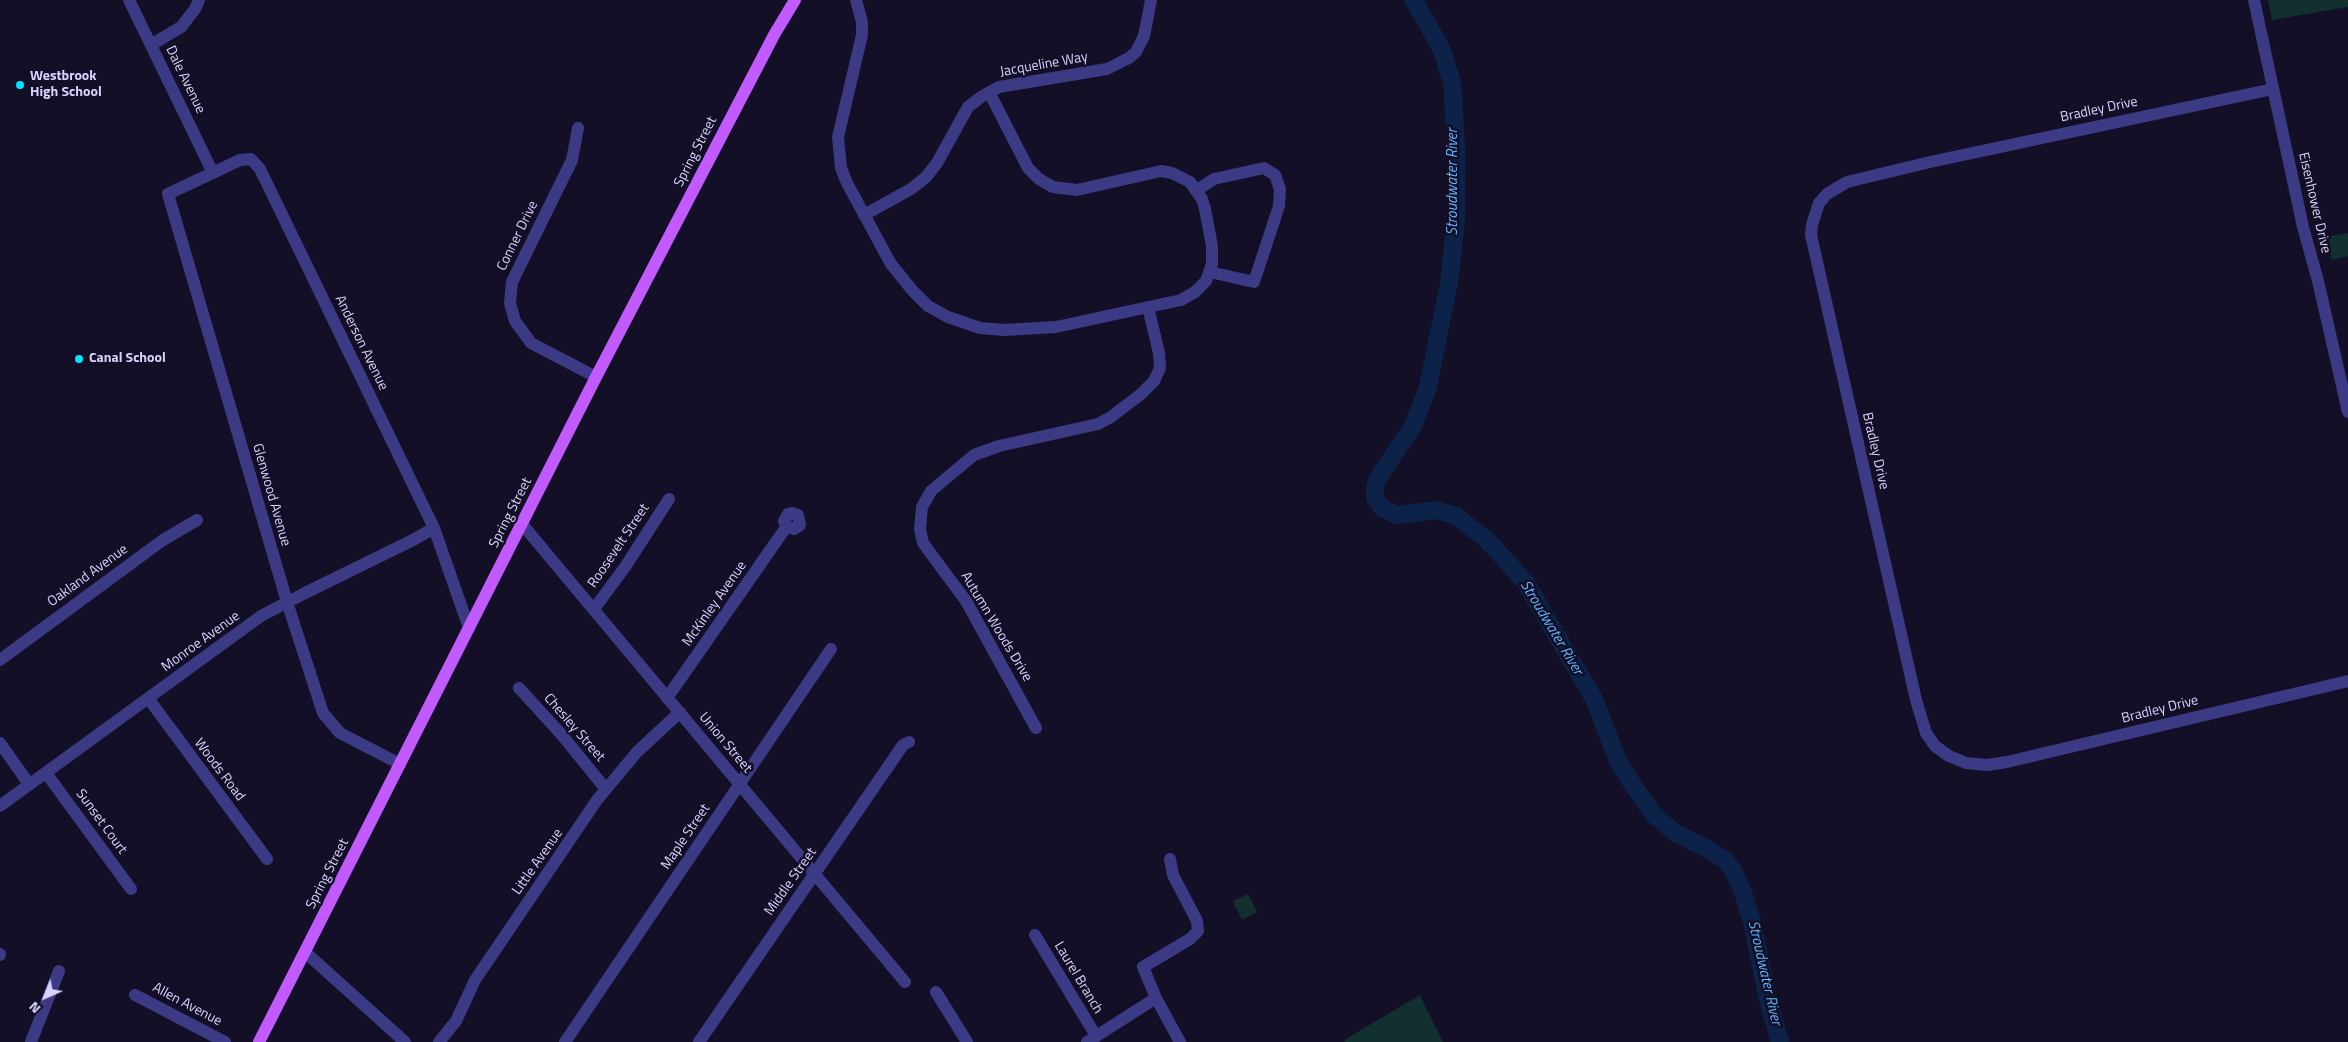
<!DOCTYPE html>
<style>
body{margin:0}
#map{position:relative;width:2348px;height:1042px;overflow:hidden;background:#130f26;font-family:"Titillium Web",sans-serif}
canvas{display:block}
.north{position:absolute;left:20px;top:972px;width:50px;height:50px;-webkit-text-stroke:4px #130f26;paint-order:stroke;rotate:224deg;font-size:14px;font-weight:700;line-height:20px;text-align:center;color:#d9d4ff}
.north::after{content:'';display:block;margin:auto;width:18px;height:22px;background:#d9d4ff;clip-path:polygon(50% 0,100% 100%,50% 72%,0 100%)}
</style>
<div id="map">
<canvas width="2348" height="1042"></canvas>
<div class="north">N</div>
</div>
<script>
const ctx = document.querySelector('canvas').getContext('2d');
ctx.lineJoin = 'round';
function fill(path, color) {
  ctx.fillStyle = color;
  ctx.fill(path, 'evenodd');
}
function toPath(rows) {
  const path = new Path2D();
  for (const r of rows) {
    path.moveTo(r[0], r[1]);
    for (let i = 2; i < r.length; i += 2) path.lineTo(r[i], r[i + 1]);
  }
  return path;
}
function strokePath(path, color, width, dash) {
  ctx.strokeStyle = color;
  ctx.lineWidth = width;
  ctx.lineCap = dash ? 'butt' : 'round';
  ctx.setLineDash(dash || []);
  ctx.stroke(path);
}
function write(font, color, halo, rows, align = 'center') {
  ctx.font = font + ' "Titillium Web",sans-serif';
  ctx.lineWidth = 5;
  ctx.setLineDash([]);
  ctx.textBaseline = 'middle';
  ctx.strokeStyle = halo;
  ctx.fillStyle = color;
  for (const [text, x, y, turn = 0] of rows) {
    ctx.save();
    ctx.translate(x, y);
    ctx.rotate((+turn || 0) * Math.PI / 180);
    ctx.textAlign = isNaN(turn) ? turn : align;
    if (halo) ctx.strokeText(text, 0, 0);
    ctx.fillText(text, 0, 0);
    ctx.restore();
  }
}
const green = toPath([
 [2268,0,2348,0,2348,7,2272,20],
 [2348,233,2348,256,2332,260,2326,237],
 [1248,894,1257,912,1242,920,1233,901],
 [1420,995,1443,1042,1345,1042,1344,1040]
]);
const river = toPath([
 [1414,0,1441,48,1452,82,1456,145,1456,219,1449,283,1428,387,1413,426,1379,476,1375,487,1375,498,1382,508,1397,515,1437,510,1456,516,1488,541,1526,583,1594,699,1618,761,1634,787,1654,815,1674,832,1708,849,1725,860,1733,870,1743,892,1752,922,1768,1000,1780,1042]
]);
const minor = toPath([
 [129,0,213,173],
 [856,0,862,22,862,35,838,137,841,168,847,183,891,264,912,290,928,306,948,317,980,328,1004,330,1056,327,1181,300,1195,292,1206,281,1212,264,1212,246,1205,209,1202,199,1190,182,1172,173,1161,171,1077,190,1053,187,1039,179,1028,168,989,92],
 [2254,0,2303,227,2318,281,2348,412],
 [151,45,181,27,195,9,199,0],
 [2273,89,1930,162,1847,182,1827,194,1819,203,1812,225,1811,235,1916,700,1926,733,1935,746,1949,756,1966,763,1987,765,2007,762,2348,681],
 [578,128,572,160,512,282,510,303,515,321,531,343,596,377],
 [1197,190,1214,179,1264,168,1275,175,1280,189,1279,206,1254,282,1210,272],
 [864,215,911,189,926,177,937,163,968,107,981,97,999,87,1107,69,1129,58,1136,52,1144,36,1151,0],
 [522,524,905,982],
 [594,609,625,567,669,499],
 [0,660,163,540,197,520],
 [519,688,561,734,605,788],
 [148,698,267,859],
 [667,698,787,526,794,529,800,525,798,515,793,513,788,514,784,521,787,526],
 [1036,728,966,601,923,543,920,529,922,507,931,491,974,455,999,446,1098,424,1111,417,1141,394,1154,381,1160,368,1159,353,1148,307],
 [0,743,29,784],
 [400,764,340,733,323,713,287,602,168,194,240,160,251,159,260,169,434,528,469,628],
 [46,773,131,889],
 [0,806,261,616,305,593,413,540,434,528],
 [1170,859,1173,875,1197,921,1198,931,1190,939,1143,967,1156,998,1180,1042],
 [1035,935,1096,1036],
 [305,952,405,1042],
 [0,954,0,955],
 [936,992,967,1042],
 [135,995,225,1042],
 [31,1042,59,971],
 [439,1042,456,1021,475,980,597,800,637,752,680,712],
 [565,1042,831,649],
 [699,1042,903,745,909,742],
 [1087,1042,1156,998]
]);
const major = toPath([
 [259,1042,596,377,774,35,795,0]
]);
const markers = [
 [20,85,5,"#00e5ff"],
 [79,359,5,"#00e5ff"]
];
const streetNames = [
 ["Jacqueline Way",1044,65,-10],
 ["Dale Avenue",185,80,64],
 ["Bradley Drive",2099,110,-12],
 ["Spring Street",696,152,-63],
 ["Eisenhower Drive",2314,203,77],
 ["Conner Drive",518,236,-64],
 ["Anderson Avenue",361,343,64],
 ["Bradley Drive",1875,451,77],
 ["Glenwood Avenue",271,495,74],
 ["Spring Street",511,513,-63],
 ["Roosevelt Street",619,546,-56],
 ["Oakland Avenue",88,576,-36],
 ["McKinley Avenue",715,604,-55],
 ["Autumn Woods Drive",996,627,59],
 ["Monroe Avenue",201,642,-36],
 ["Bradley Drive",2160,710,-14],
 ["Chesley Street",574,728,49],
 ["Union Street",725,743,50],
 ["Woods Road",219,770,53],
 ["Sunset Court",101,822,54],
 ["Maple Street",686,837,-56],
 ["Little Avenue",538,862,-55],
 ["Spring Street",328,874,-63],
 ["Middle Street",791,882,-55],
 ["Laurel Branch",1078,978,59],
 ["Allen Avenue",187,1005,28]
];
const poiNames = [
 ["Westbrook",30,77],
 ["High School",30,93],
 ["Canal School",89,359]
];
const waterNames = [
 ["Stroudwater River",1453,182,-90],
 ["Stroudwater River",1551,628,59],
 ["Stroudwater River",1764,973,77]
];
fill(green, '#12302f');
strokePath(river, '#0c2248', 18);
strokePath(minor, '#3d3a85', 12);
strokePath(major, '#c25bff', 12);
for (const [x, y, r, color] of markers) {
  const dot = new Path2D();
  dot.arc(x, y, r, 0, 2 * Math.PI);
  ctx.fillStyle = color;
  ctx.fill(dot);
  strokePath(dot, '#130f26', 2);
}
write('14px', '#d9d4ff', '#130f26', streetNames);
write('bold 14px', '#d9d4ff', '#130f26', poiNames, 'left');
write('italic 15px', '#62b6ff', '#130f26', waterNames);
</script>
